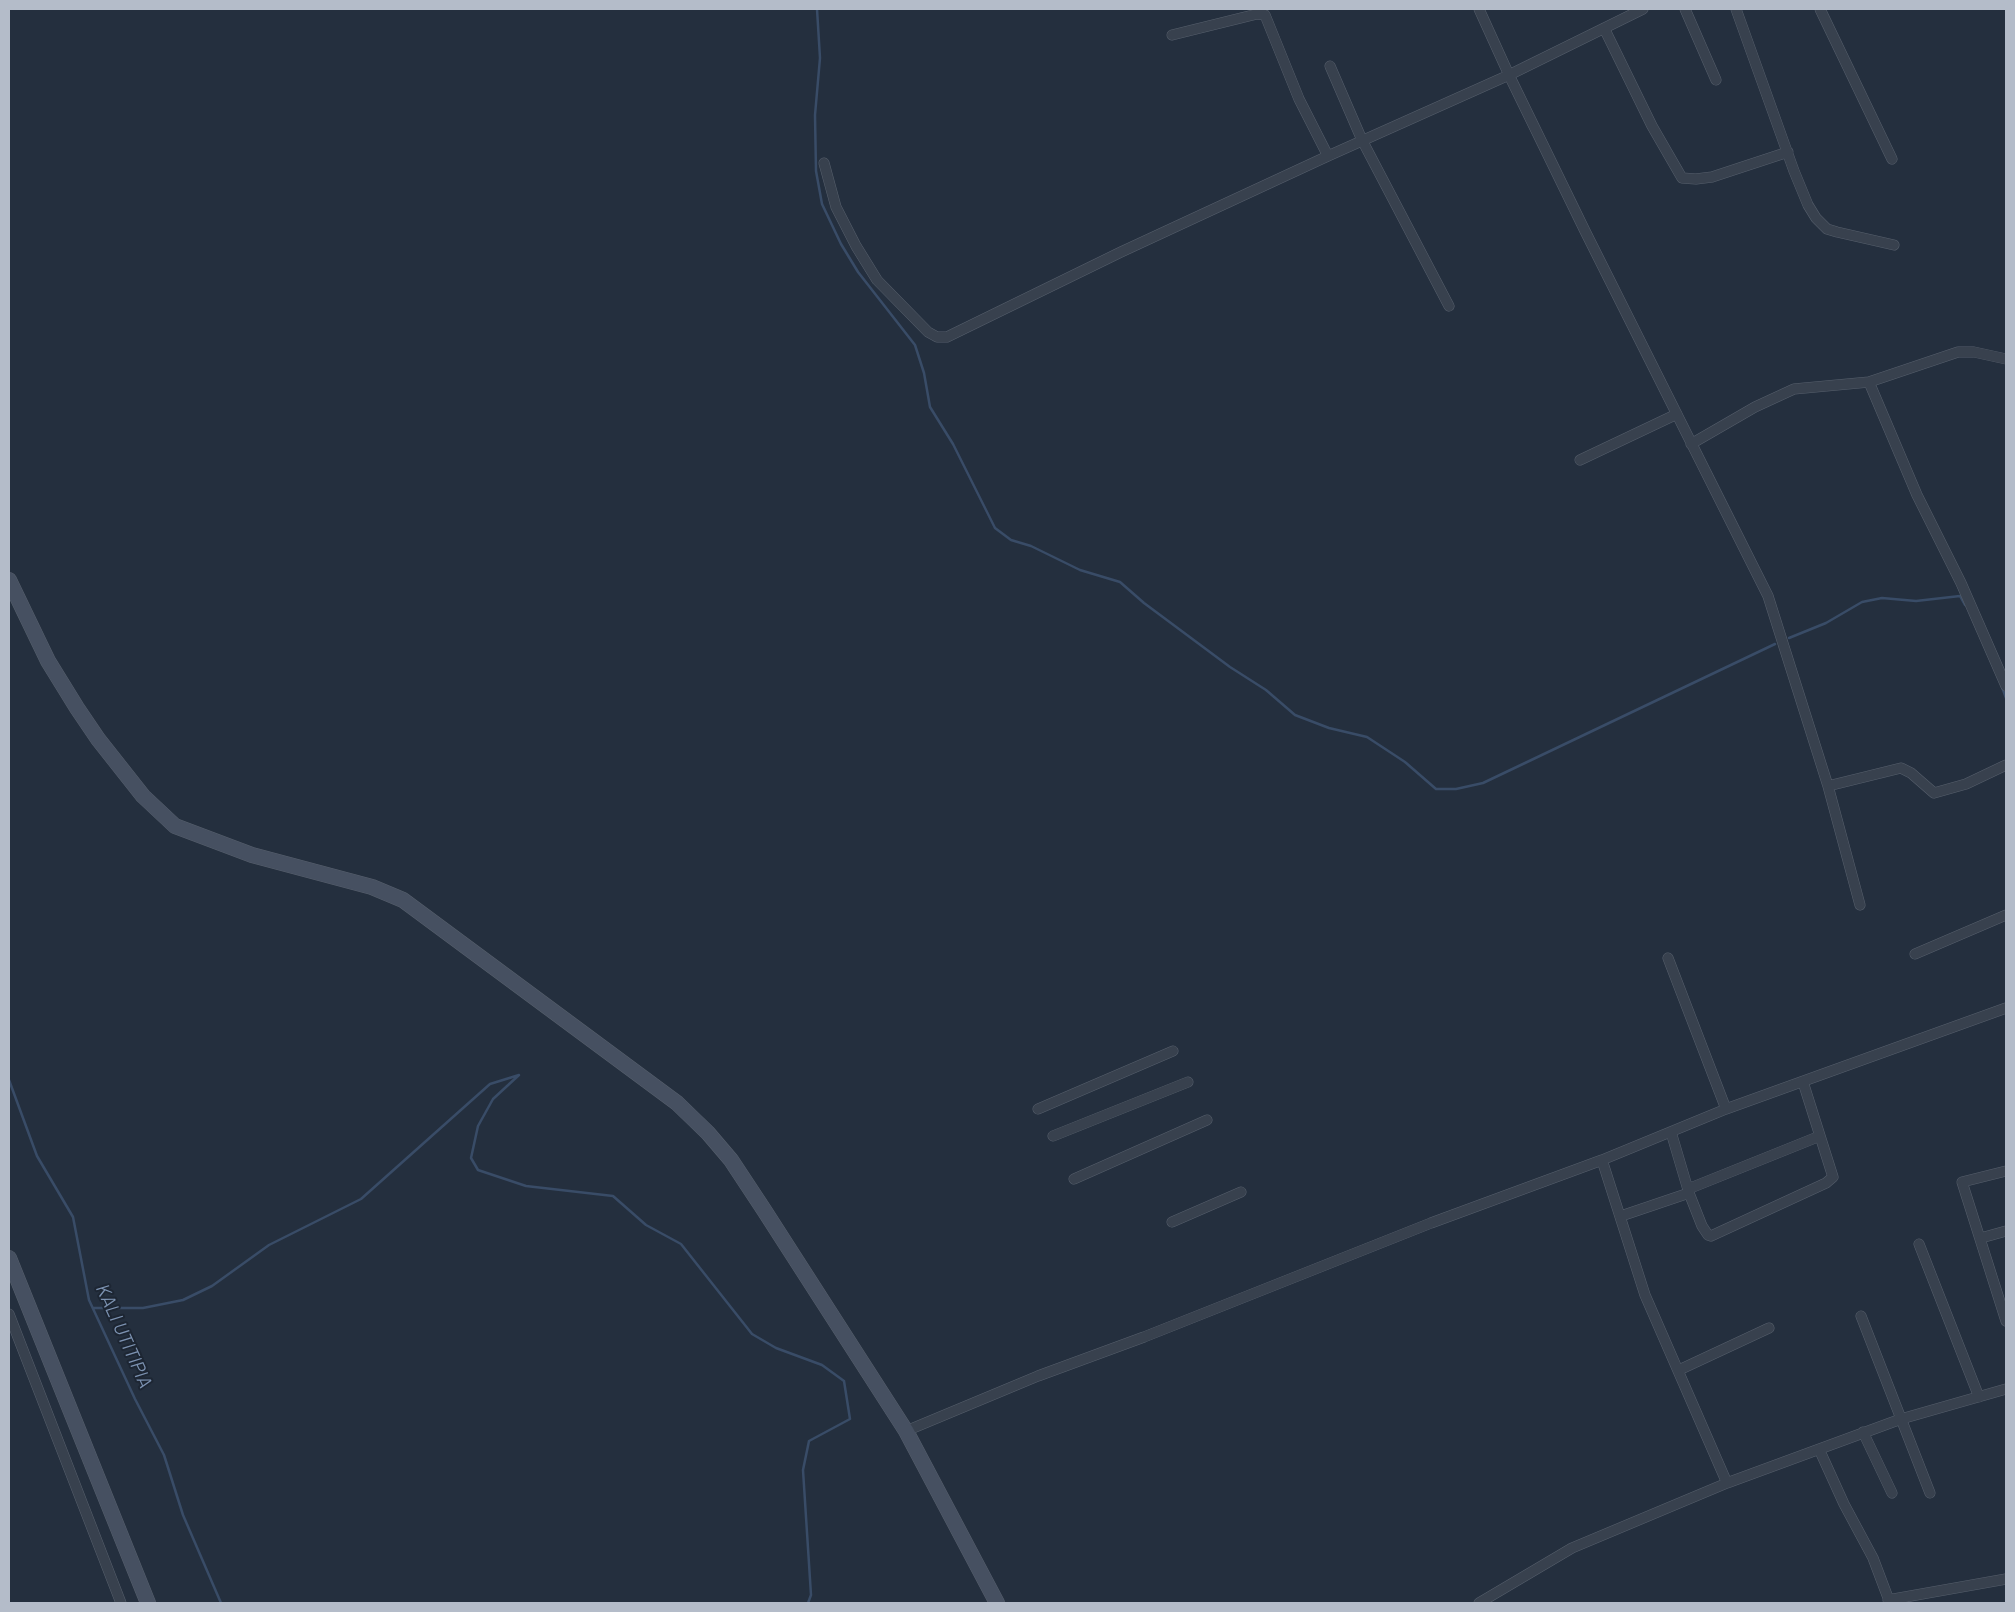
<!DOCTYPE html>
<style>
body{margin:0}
#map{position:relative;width:2015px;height:1612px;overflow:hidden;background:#242f3e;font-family:Barlow,sans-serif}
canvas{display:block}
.frame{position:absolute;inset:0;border:10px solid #b4bcc9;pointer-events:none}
</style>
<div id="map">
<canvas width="2015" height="1612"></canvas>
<div class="frame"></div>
</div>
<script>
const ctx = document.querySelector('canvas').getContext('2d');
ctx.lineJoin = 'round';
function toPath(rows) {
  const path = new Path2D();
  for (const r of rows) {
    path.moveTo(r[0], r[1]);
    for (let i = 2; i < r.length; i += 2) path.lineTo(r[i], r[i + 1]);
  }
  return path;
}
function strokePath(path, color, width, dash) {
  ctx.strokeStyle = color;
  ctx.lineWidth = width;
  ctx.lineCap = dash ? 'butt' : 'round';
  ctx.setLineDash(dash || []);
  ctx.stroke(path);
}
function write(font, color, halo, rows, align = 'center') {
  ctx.font = font + ' Barlow,sans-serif';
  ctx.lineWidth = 4;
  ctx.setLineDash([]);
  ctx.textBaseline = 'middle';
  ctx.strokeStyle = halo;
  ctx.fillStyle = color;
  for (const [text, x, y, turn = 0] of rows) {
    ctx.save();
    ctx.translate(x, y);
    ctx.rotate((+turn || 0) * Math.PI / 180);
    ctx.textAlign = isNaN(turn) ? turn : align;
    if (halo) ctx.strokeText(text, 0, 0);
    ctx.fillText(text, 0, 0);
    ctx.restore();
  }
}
const stream = toPath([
 [817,9,820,58,815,115,816,171,822,204,841,244,858,272,915,345,924,373,930,407,953,444,995,528,1011,540,1031,546,1080,570,1120,582,1144,603,1230,667,1266,690,1295,715,1329,728,1367,737,1405,762,1436,789,1456,789,1483,783,1775,644],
 [1789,638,1826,623,1862,602,1882,598,1916,601,1960,596,1965,605],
 [2002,687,2006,698],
 [9,1080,37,1156,73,1217,89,1300,135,1399,164,1455,183,1515,221,1603],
 [93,1308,143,1308,183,1300,212,1286,269,1245,361,1199,490,1084,519,1075,493,1099,478,1126,471,1158,478,1170,526,1186,613,1196,646,1225,681,1244,752,1334,776,1348,822,1365,844,1381,850,1419,809,1441,803,1470,811,1595,808,1603]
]);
const street = toPath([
 [1479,9,1509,75,1585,231,1768,596,1828,786,1860,905],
 [1685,9,1716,80],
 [1736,9,1794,171,1808,205,1816,218,1827,229,1837,232,1894,245],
 [1820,9,1892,159],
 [1604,28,1652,126,1682,178,1696,179,1712,177,1788,152],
 [1172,35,1257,14,1265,15,1299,99,1328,156],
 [1330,66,1362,140,1449,306],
 [824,163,836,207,856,246,877,280,928,332,937,337,947,337,1121,252,1328,156,1509,75,1643,9],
 [1869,382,1917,495,1961,583,2006,686],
 [1691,444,1755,407,1794,389,1869,382,1958,352,1974,352,2006,359],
 [1580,460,1677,414],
 [1828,786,1901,768,1911,773,1934,793,1966,784,2006,765],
 [1915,954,2006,915],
 [1668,958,1726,1109],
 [1038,1109,1173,1051],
 [1671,1132,1689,1193,1702,1226,1708,1235,1711,1236,1826,1183,1833,1177,1803,1082],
 [1053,1136,1188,1082],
 [1602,1160,1645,1295,1727,1483],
 [2006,1171,1962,1182,2006,1321],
 [1074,1179,1207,1120],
 [1688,1189,1820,1136],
 [1621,1216,1689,1193],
 [1172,1222,1241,1192],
 [1981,1238,2006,1231],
 [1919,1244,1979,1397],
 [9,1314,121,1603],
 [1861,1316,1930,1493],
 [1679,1370,1769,1328],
 [906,1431,1038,1376,1144,1337,1431,1223,1602,1160,1726,1109,2006,1008],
 [1863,1432,1892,1493],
 [1819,1449,1844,1504,1873,1558,1890,1603],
 [1888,1600,2006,1579],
 [1479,1603,1572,1548,1727,1483,1901,1419,2006,1389]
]);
const secondary = toPath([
 [9,580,48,661,77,708,98,739,143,796,175,826,252,855,372,887,403,900,677,1103,708,1133,731,1160,764,1210,906,1431,997,1603],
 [9,1258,148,1603]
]);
const waterNames = [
 ["KALI UTITIPIA",124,1336,66]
];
strokePath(stream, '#394c67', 2.5);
strokePath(street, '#565f6c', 11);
strokePath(secondary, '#565f6c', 16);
strokePath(street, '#38414e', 10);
strokePath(secondary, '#465061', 15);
write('italic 19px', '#7c92b1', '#1d2633', waterNames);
</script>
